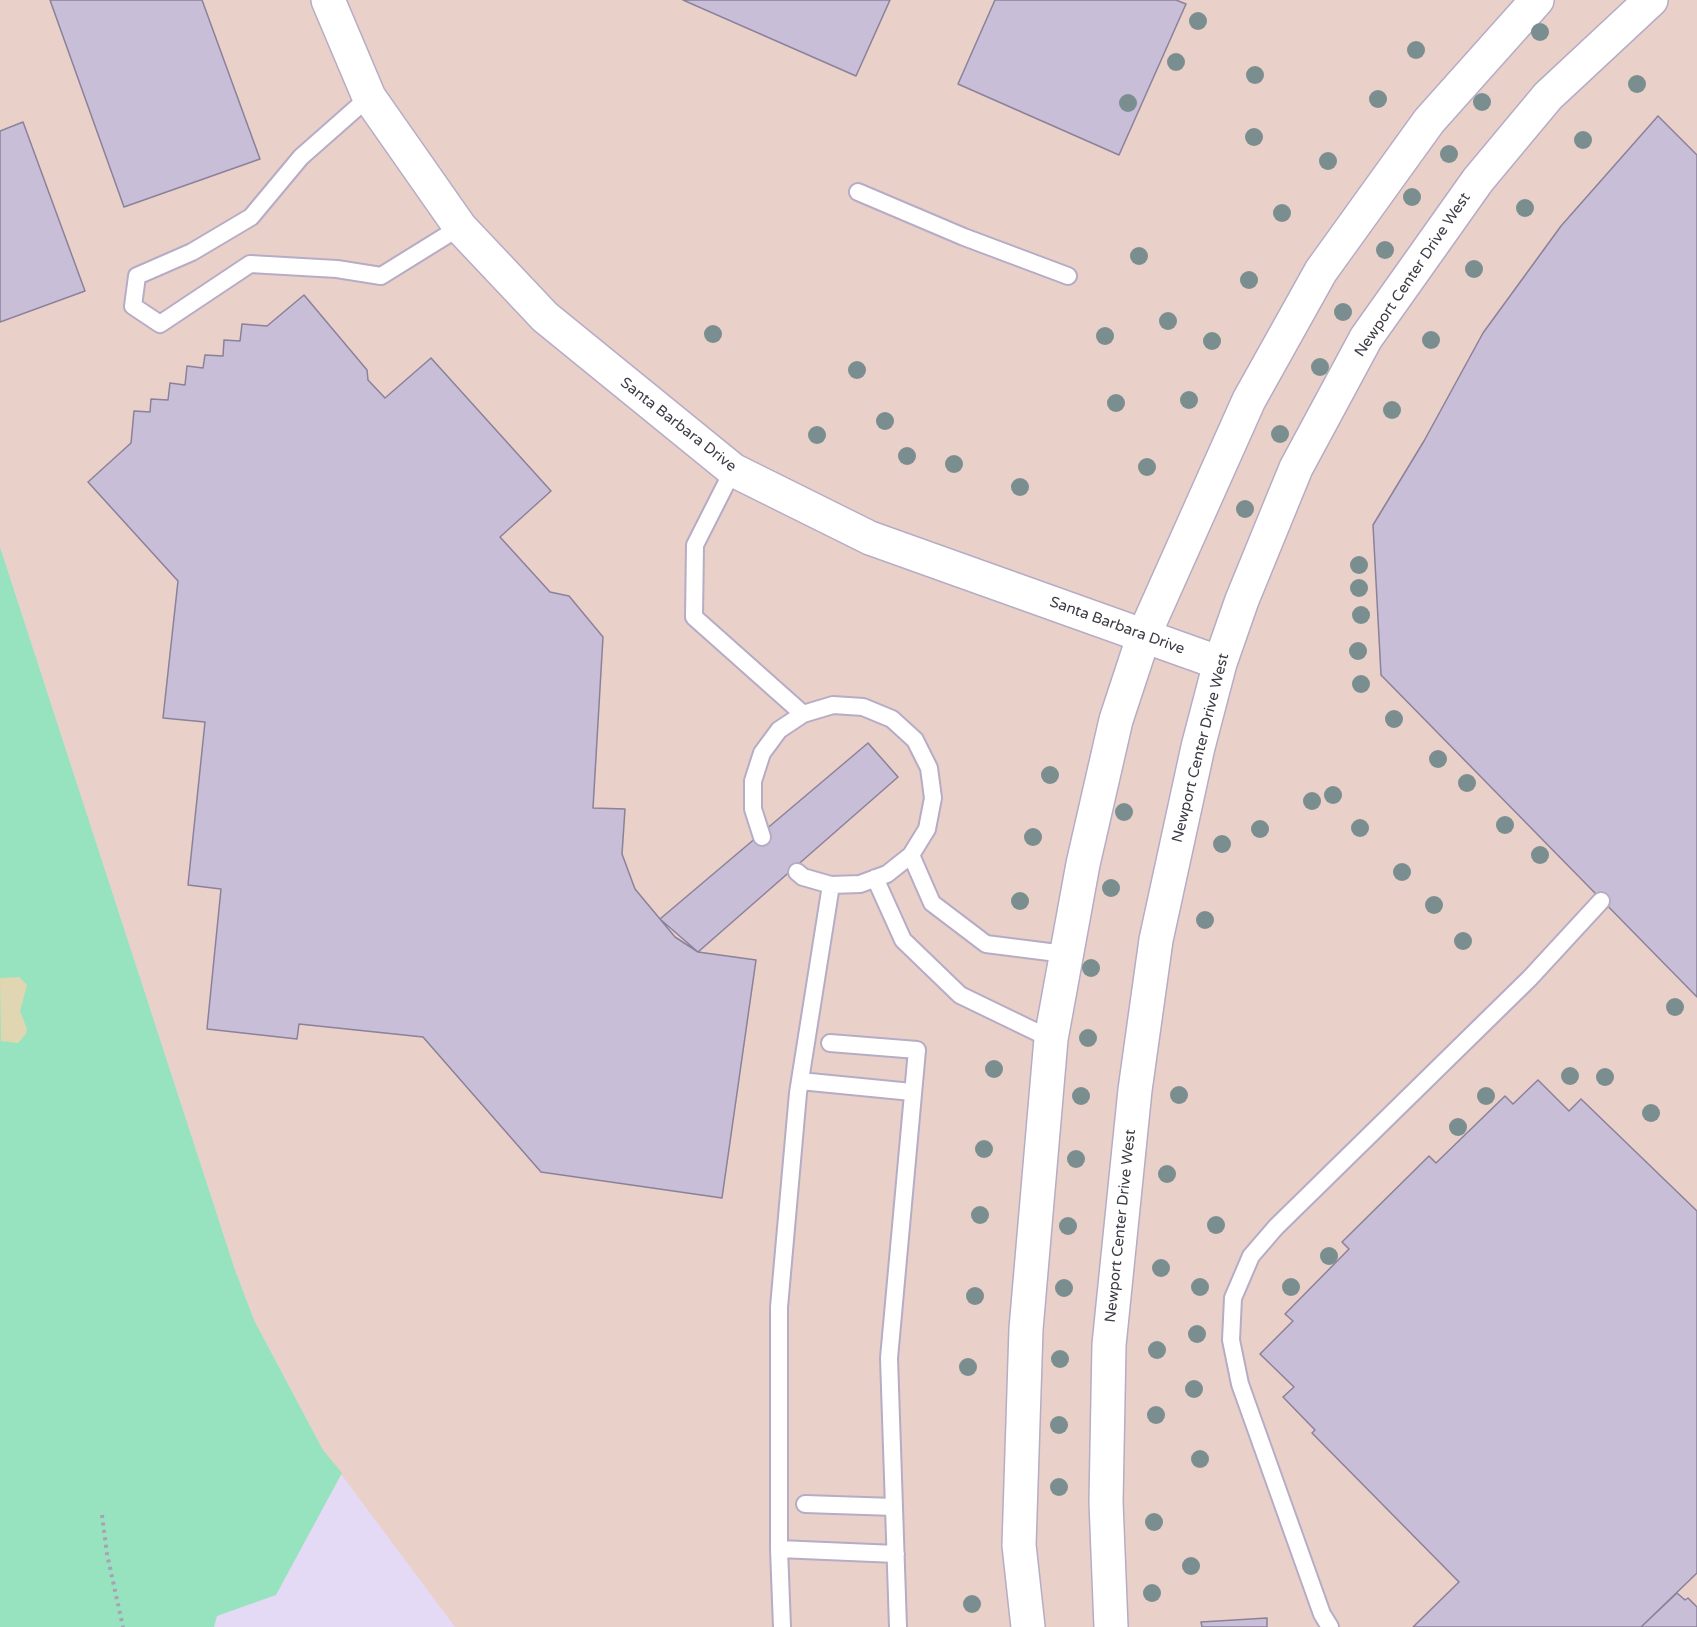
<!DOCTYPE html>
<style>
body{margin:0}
canvas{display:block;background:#e5daf5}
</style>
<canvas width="1697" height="1627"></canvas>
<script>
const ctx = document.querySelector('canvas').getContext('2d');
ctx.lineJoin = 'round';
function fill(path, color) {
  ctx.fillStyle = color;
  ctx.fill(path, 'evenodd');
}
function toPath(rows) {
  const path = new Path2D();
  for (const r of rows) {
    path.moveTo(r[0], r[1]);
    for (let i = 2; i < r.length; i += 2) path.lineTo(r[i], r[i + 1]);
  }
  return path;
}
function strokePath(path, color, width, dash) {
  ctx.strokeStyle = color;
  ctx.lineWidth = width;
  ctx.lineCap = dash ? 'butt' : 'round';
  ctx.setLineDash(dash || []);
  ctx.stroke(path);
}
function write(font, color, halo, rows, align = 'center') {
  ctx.font = font + ' "Varela Round",sans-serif';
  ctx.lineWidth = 5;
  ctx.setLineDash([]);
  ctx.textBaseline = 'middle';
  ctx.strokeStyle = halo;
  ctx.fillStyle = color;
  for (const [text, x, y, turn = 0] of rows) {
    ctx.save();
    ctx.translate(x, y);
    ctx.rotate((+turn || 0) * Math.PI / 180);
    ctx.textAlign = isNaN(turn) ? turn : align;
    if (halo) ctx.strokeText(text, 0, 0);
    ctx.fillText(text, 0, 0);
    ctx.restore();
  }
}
const commercial = toPath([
 [0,0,1697,0,1697,1627,455,1627,323,1450,254,1320,234,1267,0,547]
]);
const green = toPath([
 [0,547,234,1267,254,1320,323,1450,342,1473,276,1595,217,1616,214,1627,0,1627]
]);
const sand = toPath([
 [19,977,27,985,20,1011,27,1029,26,1034,18,1043,1,1041,0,978]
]);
const building = toPath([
 [50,0,202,0,260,159,124,207,50,0],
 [683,0,890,0,856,76,683,0],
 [995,0,1176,0,1186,4,1119,155,958,84,995,0],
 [1658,116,1697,155,1697,997,1381,675,1373,525,1424,441,1483,333,1561,226,1658,116],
 [23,122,85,291,0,322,0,131,23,122],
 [304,295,367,370,368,380,385,398,431,358,551,491,500,537,550,592,569,596,603,637,593,808,625,809,622,854,635,889,675,937,698,952,756,960,722,1198,541,1172,423,1037,299,1024,297,1039,207,1029,221,889,188,885,205,722,163,718,178,581,88,482,131,443,134,411,150,412,151,399,168,400,170,383,185,385,187,366,203,368,205,355,223,356,224,340,240,341,242,324,267,326,304,295],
 [868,743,898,777,698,952,660,919,868,743],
 [1538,1080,1569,1111,1581,1099,1697,1211,1697,1573,1641,1627,1413,1627,1459,1582,1312,1433,1315,1430,1283,1397,1294,1387,1260,1354,1293,1321,1285,1314,1349,1249,1342,1242,1429,1156,1436,1163,1505,1096,1513,1104,1538,1080],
 [1677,1593,1685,1600,1688,1598,1697,1607,1697,1627,1641,1627,1677,1593],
 [1267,1618,1267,1627,1202,1627,1201,1622,1267,1618]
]);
const path = toPath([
 [102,1515,107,1554,123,1627]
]);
const lane = toPath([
 [369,97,301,157,251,217,192,252,137,276,133,306,160,324,250,264,337,269,381,276,460,227],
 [858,192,964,237,1068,276],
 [733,470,695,545,694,617,803,714],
 [762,837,753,809,753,781,762,753,779,730,803,714,833,705,863,707,892,719,915,740,929,768,933,798,927,829,911,855,887,874,860,884,831,885,803,877,797,872],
 [911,855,932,903,986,944,1065,954],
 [875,878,903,940,960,995,1051,1039],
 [830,1043,917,1050,889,1358,898,1627],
 [800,1081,912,1092],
 [805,1504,894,1507],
 [779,1549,896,1554],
 [782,1627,779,1549,779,1307,798,1093,831,885],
 [1330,1627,1322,1614,1240,1384,1231,1340,1233,1298,1251,1256,1276,1227,1530,978,1601,901]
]);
const secondary = toPath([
 [328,0,369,97,460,227,545,317,733,470,870,538,1220,663],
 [1028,1627,1019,1545,1026,1329,1051,1039,1083,864,1116,720,1144,635,1249,400,1321,271,1429,121,1537,0],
 [1111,1627,1106,1502,1109,1345,1135,1090,1156,940,1198,747,1220,663,1242,600,1296,468,1366,338,1478,180,1548,96,1651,0]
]);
const trees = [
 [1198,21],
 [1540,32],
 [1416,50],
 [1176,62],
 [1255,75],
 [1637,84],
 [1378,99],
 [1482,102],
 [1128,103],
 [1254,137],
 [1583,140],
 [1449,154],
 [1328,161],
 [1412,197],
 [1525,208],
 [1282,213],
 [1385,250],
 [1139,256],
 [1474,269],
 [1249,280],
 [1343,312],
 [1168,321],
 [713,334],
 [1105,336],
 [1431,340],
 [1212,341],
 [1320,367],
 [857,370],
 [1189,400],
 [1116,403],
 [1392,410],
 [885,421],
 [1280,434],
 [817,435],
 [907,456],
 [954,464],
 [1147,467],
 [1020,487],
 [1245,509],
 [1359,565],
 [1359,588],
 [1361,615],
 [1358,651],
 [1361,684],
 [1394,719],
 [1438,759],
 [1050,775],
 [1467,783],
 [1333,795],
 [1312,801],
 [1124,812],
 [1505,825],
 [1360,828],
 [1260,829],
 [1033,837],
 [1222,844],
 [1540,855],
 [1402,872],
 [1111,888],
 [1020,901],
 [1434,905],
 [1205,920],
 [1463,941],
 [1091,968],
 [1675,1007],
 [1088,1038],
 [994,1069],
 [1570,1076],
 [1605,1077],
 [1179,1095],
 [1081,1096],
 [1486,1096],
 [1651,1113],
 [1458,1127],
 [984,1149],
 [1076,1159],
 [1167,1174],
 [980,1215],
 [1216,1225],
 [1068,1226],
 [1329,1256],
 [1161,1268],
 [1200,1287],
 [1291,1287],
 [1064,1288],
 [975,1296],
 [1197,1334],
 [1157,1350],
 [1060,1359],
 [968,1367],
 [1194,1389],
 [1156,1415],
 [1059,1425],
 [1200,1459],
 [1059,1487],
 [1154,1522],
 [1191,1566],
 [1152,1593],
 [972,1604]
];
const streetNames = [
 ["Newport Center Drive West",1413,275,-56],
 ["Santa Barbara Drive",678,425,38],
 ["Santa Barbara Drive",1117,626,20],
 ["Newport Center Drive West",1201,748,-76],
 ["Newport Center Drive West",1121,1226,-84]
];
fill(commercial, '#e9d0c9');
fill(green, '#97e3bf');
fill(sand, '#e0d7b2');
fill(building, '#c8bed8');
strokePath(building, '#8b8199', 1.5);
strokePath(lane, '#b6acc5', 20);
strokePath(secondary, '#b6acc5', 36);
strokePath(path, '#a9a1b6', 4, [3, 4.5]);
strokePath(lane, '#fff', 16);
strokePath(secondary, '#fff', 33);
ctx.fillStyle = '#7a8e90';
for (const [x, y] of trees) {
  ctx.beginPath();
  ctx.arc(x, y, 9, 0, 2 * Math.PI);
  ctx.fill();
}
write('15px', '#3f3b45', '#fff', streetNames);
</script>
